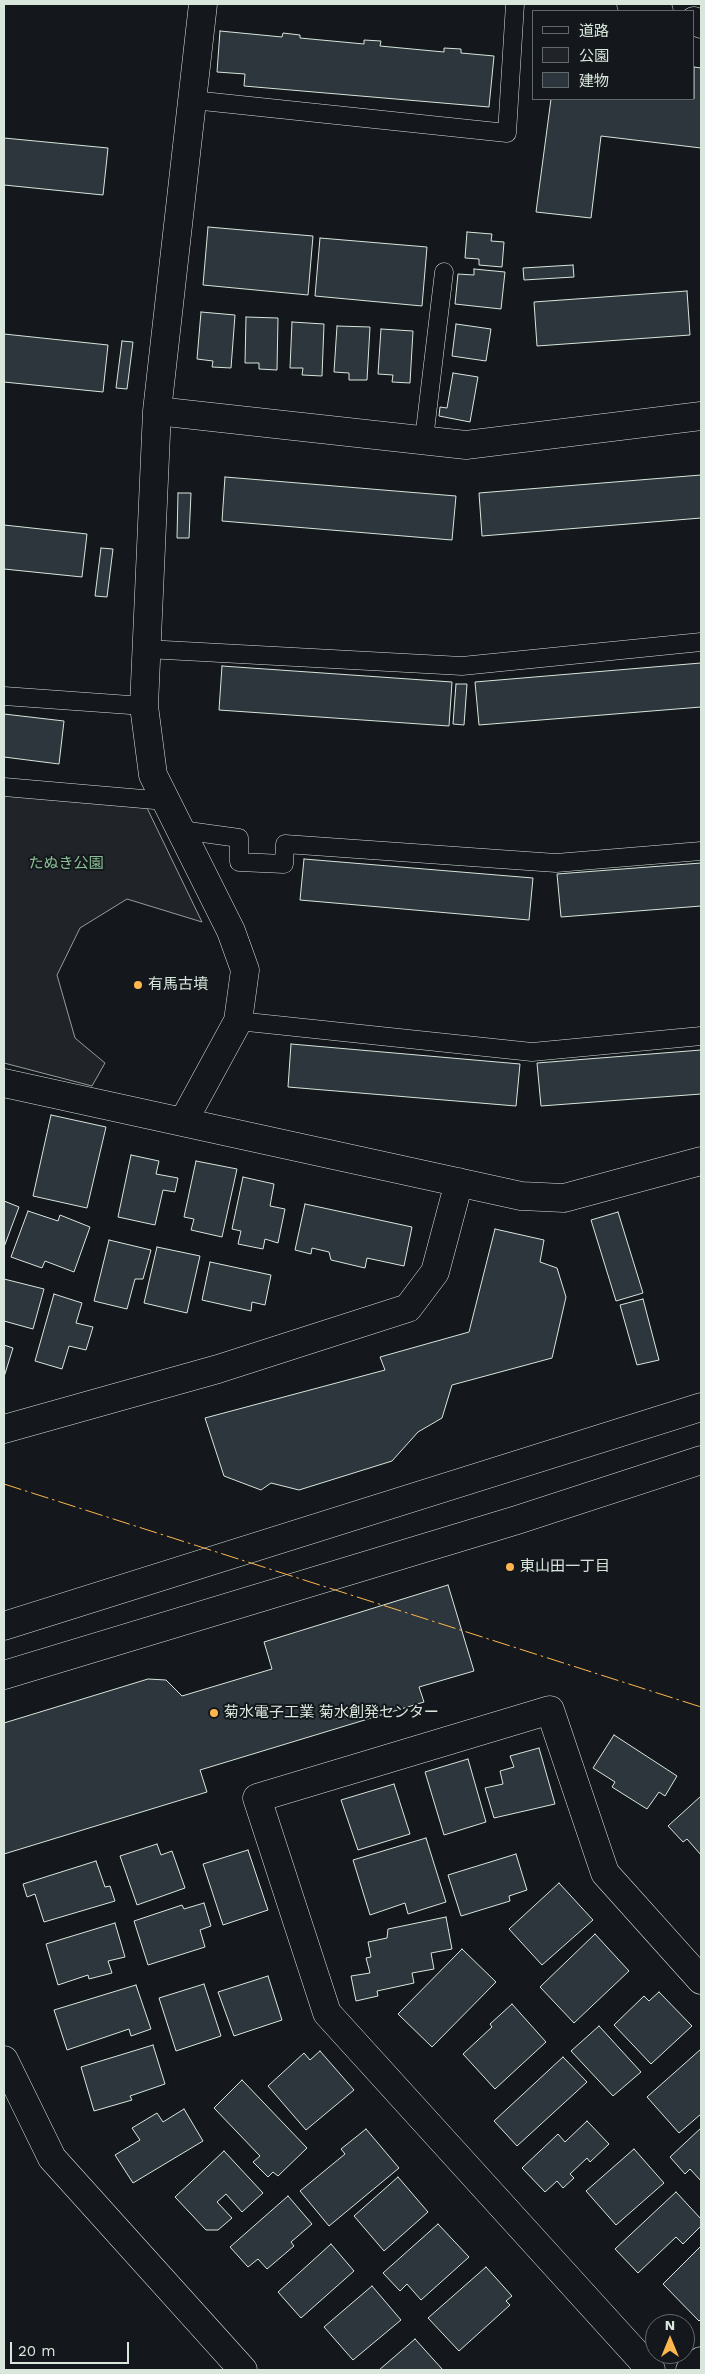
<!DOCTYPE html>
<meta charset="utf-8">
<style>
body{margin:0}
#map{position:relative;width:705px;height:2374px;overflow:hidden;background:#14181c;font-family:"Work Sans","Noto Sans JP",sans-serif}
canvas{display:block}
.frame{position:absolute;inset:0;border:5px solid #d8e6dc;pointer-events:none}
.legend{position:absolute;left:532px;top:10px;width:162px;height:90px;box-sizing:border-box;background:#14181c;border:1px solid #626a69;margin:0;padding:6px 9px;list-style:none;font-size:15px;color:#d8e6dc}
.legend li{display:flex;align-items:center;gap:10px;height:25px}
.legend b{width:25px;border:1px solid #626a69}
.north{position:absolute;left:645px;top:2314px;width:50px;height:50px;box-sizing:border-box;background:#14181c;border:1px solid #626a69;border-radius:50%;rotate:0deg;font-size:14px;font-weight:700;line-height:20px;text-align:center;color:#d8e6dc}
.north::after{content:'';display:block;margin:auto;width:18px;height:22px;background:#ffb74d;clip-path:polygon(50% 0,100% 100%,50% 72%,0 100%)}
.scale{position:absolute;left:10px;top:2342px;width:119px;height:22px;box-sizing:border-box;border:2px solid #d8e6dc;border-top:0;padding-left:6px;font-size:15px;line-height:18px;white-space:nowrap;color:#d8e6dc;-webkit-text-stroke:4px #14181c;paint-order:stroke}
</style>
<div id="map">
<canvas width="705" height="2374"></canvas>
<div class="frame"></div>
<ul class="legend">
<li><b style="height:6px;background:#14181c"></b>道路</li>
<li><b style="height:14px;background:#202428"></b>公園</li>
<li><b style="height:14px;background:#2c363c"></b>建物</li>
</ul>
<div class="north">N</div>
<div class="scale">20 m</div>
</div>
<script>
const ctx = document.querySelector('canvas').getContext('2d');
ctx.lineJoin = 'round';
function fill(path, color) {
  ctx.fillStyle = color;
  ctx.fill(path, 'evenodd');
}
function toPath(rows) {
  const path = new Path2D();
  for (const r of rows) {
    path.moveTo(r[0], r[1]);
    for (let i = 2; i < r.length; i += 2) path.lineTo(r[i], r[i + 1]);
  }
  return path;
}
function strokePath(path, color, width, dash) {
  ctx.strokeStyle = color;
  ctx.lineWidth = width;
  ctx.lineCap = dash ? 'butt' : 'round';
  ctx.setLineDash(dash || []);
  ctx.stroke(path);
}
function write(font, color, halo, rows, align = 'center') {
  ctx.font = font + ' "Work Sans","Noto Sans JP",sans-serif';
  ctx.lineWidth = 4;
  ctx.setLineDash([]);
  ctx.textBaseline = 'middle';
  ctx.strokeStyle = halo;
  ctx.fillStyle = color;
  for (const [text, x, y, turn = 0] of rows) {
    ctx.save();
    ctx.translate(x, y);
    ctx.rotate((+turn || 0) * Math.PI / 180);
    ctx.textAlign = isNaN(turn) ? turn : align;
    if (halo) ctx.strokeText(text, 0, 0);
    ctx.fillText(text, 0, 0);
    ctx.restore();
  }
}
const green = toPath([
 [4,795,147,808,202,922,127,899,80,928,57,975,75,1038,105,1063,92,1086,4,1063,4,795]
]);
const building = toPath([
 [220,31,282,37,283,33,300,35,300,38,364,44,364,40,381,41,380,46,444,52,444,48,461,49,461,53,494,56,489,107,244,86,245,74,217,72,220,31],
 [694,67,701,68,701,148,601,136,591,218,536,212,551,99,694,99,694,67],
 [4,138,108,148,103,195,4,185,4,138],
 [208,227,313,236,308,295,203,285,208,227],
 [467,232,492,234,491,241,504,242,502,267,479,265,479,259,465,258,467,232],
 [320,238,427,247,422,306,315,296,320,238],
 [573,265,574,277,524,280,523,268,573,265],
 [474,269,505,272,501,309,455,304,458,274,474,275,474,269],
 [687,291,690,335,537,346,534,302,687,291],
 [201,312,235,315,231,368,212,367,213,361,197,359,201,312],
 [246,317,278,318,277,370,259,369,259,363,245,363,246,317],
 [292,322,324,324,322,376,302,375,303,368,290,368,292,322],
 [456,324,491,329,486,361,452,356,456,324],
 [337,326,370,327,367,380,349,380,349,373,334,372,337,326],
 [381,329,413,331,410,383,392,382,393,375,378,374,381,329],
 [4,334,108,345,103,392,4,382,4,334],
 [122,341,133,342,127,389,116,388,122,341],
 [453,373,478,377,470,422,439,416,440,407,447,408,453,373],
 [701,475,701,518,482,536,479,493,701,475],
 [225,477,456,496,452,540,222,521,225,477],
 [178,493,191,493,189,538,177,538,178,493],
 [4,525,87,534,82,577,4,569,4,525],
 [101,548,113,549,107,597,95,596,101,548],
 [701,663,701,707,479,725,475,682,701,663],
 [222,666,452,682,449,726,219,710,222,666],
 [456,684,467,684,464,725,453,724,456,684],
 [4,714,64,721,59,764,4,757,4,714],
 [304,859,533,878,529,920,300,900,304,859],
 [701,863,701,906,561,917,557,874,701,863],
 [291,1044,520,1064,516,1106,288,1087,291,1044],
 [701,1050,701,1094,541,1106,537,1063,701,1050],
 [51,1115,106,1127,87,1208,33,1196,51,1115],
 [131,1155,159,1161,156,1174,178,1178,175,1192,163,1190,155,1225,118,1217,131,1155],
 [196,1161,237,1169,222,1237,191,1230,194,1219,184,1217,196,1161],
 [243,1177,274,1184,270,1206,285,1209,278,1243,265,1239,263,1249,238,1244,241,1231,232,1229,243,1177],
 [4,1201,19,1207,4,1247,4,1201],
 [305,1204,412,1227,404,1266,367,1258,365,1268,331,1260,329,1252,312,1248,311,1254,295,1250,305,1204],
 [28,1211,58,1221,60,1215,90,1227,74,1272,45,1261,42,1268,11,1257,28,1211],
 [618,1212,643,1293,616,1301,591,1220,618,1212],
 [495,1229,544,1240,540,1262,557,1268,566,1297,552,1358,452,1385,442,1418,418,1432,392,1461,299,1490,271,1483,261,1490,224,1476,205,1418,385,1370,380,1357,469,1332,495,1229],
 [109,1240,151,1250,143,1279,135,1279,127,1309,94,1301,109,1240],
 [157,1247,200,1256,187,1313,144,1303,157,1247],
 [210,1262,271,1275,265,1305,252,1302,251,1311,202,1300,210,1262],
 [4,1279,44,1289,33,1329,4,1321,4,1279],
 [54,1294,82,1303,76,1323,93,1327,86,1350,69,1346,62,1369,35,1361,54,1294],
 [643,1299,659,1360,637,1365,620,1305,643,1299],
 [4,1345,13,1348,4,1377,4,1345],
 [448,1585,474,1671,419,1687,424,1702,200,1770,207,1792,4,1854,4,1723,148,1679,166,1680,182,1696,272,1669,264,1642,448,1585],
 [614,1735,677,1776,665,1796,659,1792,647,1809,612,1787,615,1782,593,1768,614,1735],
 [539,1748,555,1804,494,1818,485,1788,503,1784,500,1771,514,1767,510,1756,539,1748],
 [468,1759,486,1822,444,1835,425,1772,468,1759],
 [394,1784,410,1834,358,1850,341,1800,394,1784],
 [701,1796,701,1855,687,1839,683,1842,668,1826,701,1796],
 [426,1838,446,1902,408,1914,405,1903,370,1915,353,1860,426,1838],
 [157,1844,161,1855,172,1851,185,1888,137,1905,120,1856,157,1844],
 [248,1850,268,1910,223,1925,203,1864,248,1850],
 [516,1854,527,1890,509,1896,510,1901,461,1916,448,1875,516,1854],
 [96,1861,105,1887,110,1886,115,1901,44,1922,35,1894,27,1897,23,1884,96,1861],
 [559,1883,593,1920,542,1965,509,1929,559,1883],
 [204,1903,211,1926,200,1930,205,1947,148,1965,134,1921,182,1905,184,1909,204,1903],
 [446,1917,452,1949,431,1953,434,1969,412,1973,414,1983,377,1991,378,1996,356,2001,351,1976,370,1973,366,1958,371,1957,368,1942,387,1938,388,1929,446,1917],
 [115,1923,125,1957,108,1961,112,1973,89,1979,88,1975,58,1985,46,1944,115,1923],
 [595,1934,629,1971,574,2023,540,1987,595,1934],
 [462,1949,496,1982,432,2047,398,2014,462,1949],
 [268,1976,282,2020,234,2036,218,1992,268,1976],
 [204,1984,221,2036,176,2051,159,1998,204,1984],
 [136,1985,151,2029,131,2036,129,2029,67,2050,54,2010,136,1985],
 [659,1992,692,2026,651,2064,614,2025,644,1996,649,2001,659,1992],
 [512,2004,546,2042,495,2089,463,2054,492,2027,490,2024,512,2004],
 [599,2026,641,2072,613,2096,571,2051,599,2026],
 [153,2045,165,2084,130,2096,132,2100,94,2111,81,2067,153,2045],
 [701,2049,701,2114,679,2133,647,2097,701,2049],
 [320,2051,354,2090,306,2130,268,2086,304,2053,310,2060,320,2051],
 [563,2057,587,2082,517,2146,494,2121,563,2057],
 [242,2080,307,2148,278,2176,273,2172,268,2177,253,2162,260,2156,214,2108,242,2080],
 [184,2109,203,2141,133,2183,115,2155,140,2140,132,2128,157,2113,163,2122,184,2109],
 [587,2121,609,2144,590,2162,587,2158,570,2174,574,2178,563,2188,557,2181,545,2192,522,2168,558,2134,565,2142,587,2121],
 [701,2128,701,2181,690,2169,685,2174,670,2157,701,2128],
 [366,2129,399,2168,329,2226,300,2191,345,2154,341,2149,366,2129],
 [634,2149,664,2183,616,2225,586,2191,634,2149],
 [224,2151,263,2193,242,2212,226,2194,217,2202,232,2218,218,2230,206,2230,175,2197,224,2151],
 [398,2177,428,2212,384,2251,354,2216,398,2177],
 [676,2192,701,2219,701,2226,683,2244,676,2237,638,2273,615,2249,676,2192],
 [288,2196,312,2224,291,2242,294,2246,267,2269,258,2259,248,2267,230,2247,288,2196],
 [438,2224,469,2257,421,2300,407,2284,400,2291,383,2273,438,2224],
 [331,2244,354,2271,301,2318,278,2292,331,2244],
 [701,2246,701,2319,699,2321,663,2284,701,2246],
 [486,2267,512,2296,506,2301,510,2305,459,2351,428,2318,486,2267],
 [372,2286,401,2320,353,2360,324,2327,372,2286],
 [415,2339,443,2370,379,2370,415,2339]
]);
const lane = toPath([
 [193,100,507,133,515,4],
 [424,439,444,272],
 [146,649,462,666,701,642],
 [4,696,144,706],
 [4,787,166,801],
 [181,830,239,838,239,862,284,864,285,844,556,863,701,851],
 [238,1021,532,1052,701,1036]
]);
const street = toPath([
 [631,4,659,11],
 [694,21,701,24],
 [157,411,466,445,701,416],
 [4,1083,521,1196,564,1198,701,1161],
 [183,1122,238,1021,245,970,231,931,153,775,144,706,157,411,203,4],
 [4,1429,218,1369,408,1308,435,1272,459,1182],
 [651,2370,327,2013,257,1798,550,1710,605,1873,701,1980],
 [690,2370,701,2361]
]);
const secondary = toPath([
 [4,1626,701,1407],
 [4,1675,517,1520,701,1460],
 [4,2060,52,2158,243,2370]
]);
const power = toPath([
 [4,1484,701,1707]
]);
const markers = [
 [138,985,5,"#ffb74d"],
 [510,1567,5,"#ffb74d"],
 [214,1713,5,"#ffb74d"]
];
const parkNames = [
 ["たぬき公園",66,864]
];
const poiNames = [
 ["有馬古墳",148,985],
 ["東山田一丁目",520,1567],
 ["菊水電子工業 菊水創発センター",224,1713]
];
fill(green, '#202428');
strokePath(green, '#939e99', 1);
fill(building, '#2c363c');
strokePath(building, '#d8e6dc', 1);
strokePath(lane, '#d8e6dc', 19);
strokePath(street, '#d8e6dc', 29);
strokePath(secondary, '#d8e6dc', 29);
strokePath(lane, '#14181c', 18);
strokePath(street, '#14181c', 28);
strokePath(secondary, '#14181c', 28);
strokePath(power, '#ffb74d', 1, [18, 4, 2.5, 4]);
for (const [x, y, r, color] of markers) {
  const dot = new Path2D();
  dot.arc(x, y, r, 0, 2 * Math.PI);
  ctx.fillStyle = color;
  ctx.fill(dot);
  strokePath(dot, '#14181c', 2);
}
write('15px', '#8ac095', '#14181c', parkNames);
write('15px', '#d8e6dc', '#14181c', poiNames, 'left');
</script>
